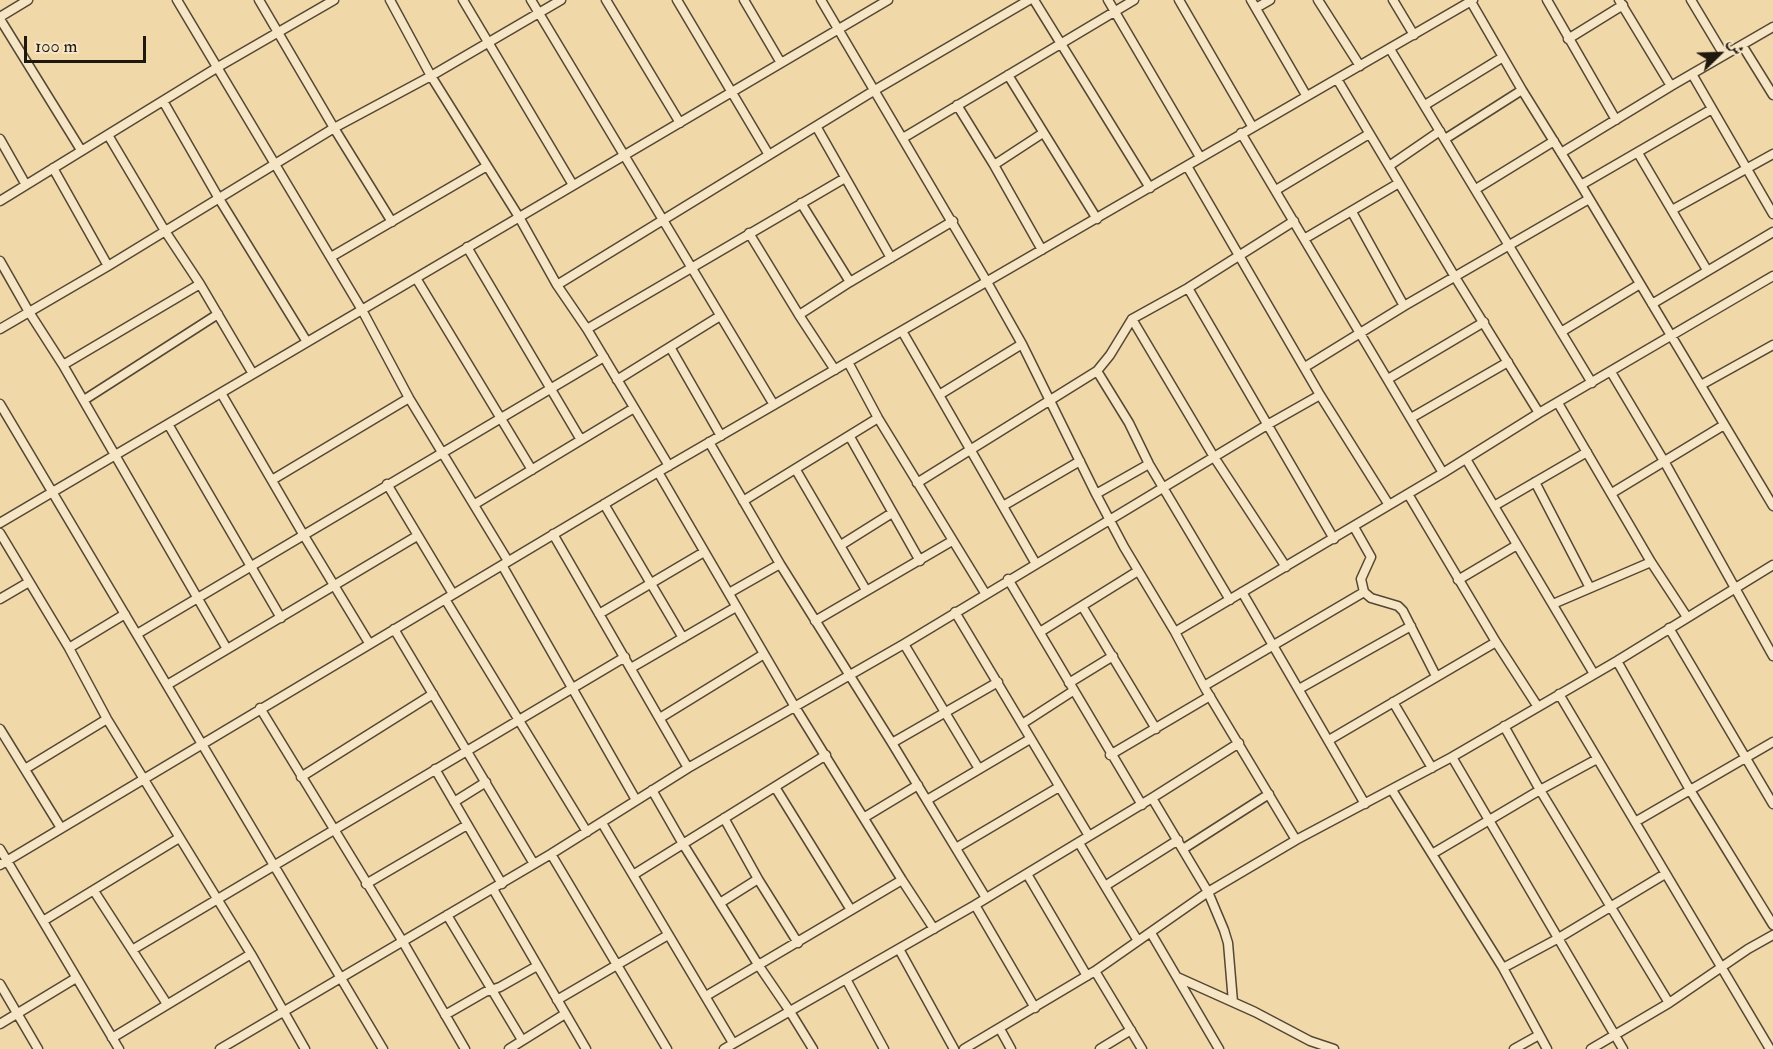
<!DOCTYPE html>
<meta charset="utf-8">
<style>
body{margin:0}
#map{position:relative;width:1773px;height:1049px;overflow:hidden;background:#f1d8a8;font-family:"IM FELL Double Pica",Amiri,serif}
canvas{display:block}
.north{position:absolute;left:1689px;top:24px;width:60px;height:60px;-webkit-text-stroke:4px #f6e6c6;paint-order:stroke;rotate:67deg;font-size:16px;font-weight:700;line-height:24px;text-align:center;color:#1f180f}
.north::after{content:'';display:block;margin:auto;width:21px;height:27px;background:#1f180f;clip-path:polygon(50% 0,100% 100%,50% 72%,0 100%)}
.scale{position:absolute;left:24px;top:36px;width:122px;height:27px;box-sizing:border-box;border:3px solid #1f180f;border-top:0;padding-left:8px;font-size:18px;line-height:21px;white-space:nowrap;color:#1f180f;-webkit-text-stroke:4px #f6e6c6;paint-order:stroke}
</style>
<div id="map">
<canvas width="1773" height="1049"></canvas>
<div class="north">ش</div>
<div class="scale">100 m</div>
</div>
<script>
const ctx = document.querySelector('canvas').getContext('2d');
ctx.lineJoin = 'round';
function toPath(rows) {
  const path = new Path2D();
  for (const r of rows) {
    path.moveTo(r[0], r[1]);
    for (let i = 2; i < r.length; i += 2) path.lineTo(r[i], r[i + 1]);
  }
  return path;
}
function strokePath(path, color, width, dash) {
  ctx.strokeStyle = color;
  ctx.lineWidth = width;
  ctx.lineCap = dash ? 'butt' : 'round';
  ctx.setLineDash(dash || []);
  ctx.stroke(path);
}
const minor = toPath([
 [177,0,362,310,409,398,508,561],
 [259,0,334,128,392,222],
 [390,0,431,76,519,217,557,285,587,329,669,466],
 [463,0,573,185],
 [531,0,774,405],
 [606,0,680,123],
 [677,0,769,155],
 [744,0,781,63],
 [821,0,987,282,1022,344,1096,494,1124,547,1175,632,1206,690,1296,840],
 [1034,0,1150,188],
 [1108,0,1200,157],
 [1179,0,1252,126],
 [1251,0,1306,95],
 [1318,0,1360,66],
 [1393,0,1414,35],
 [1470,0,1522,90,1581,185,1773,506],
 [1547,0,1616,120],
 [1619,0,1671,86],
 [1691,0,1724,55],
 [1256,8,1270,0],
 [0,17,28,0],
 [0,19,81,150],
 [1568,39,1623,5],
 [1742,45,1773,95],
 [1390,49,1592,383],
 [1692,74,1773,214],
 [1008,75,1097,219],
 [1337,79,1455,277,1539,413],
 [163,101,218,197,307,342],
 [957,105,994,165,1042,250],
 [1425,105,1503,57],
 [816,126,891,258],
 [1241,133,1443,473],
 [108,135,165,231,200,284,253,374],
 [903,138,1134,0],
 [0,139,26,185],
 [1445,139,1522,90],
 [1561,153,1671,86,1773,27],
 [1638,153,1707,270],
 [994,165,1043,133],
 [1187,166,1320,395,1389,505],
 [1389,166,1440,131],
 [53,168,108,266],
 [1581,185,1712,109],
 [1476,189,1554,141],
 [1276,190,1369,134],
 [0,201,218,67,334,0],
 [801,203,850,282],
 [1672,210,1773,154],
 [1352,212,1404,306],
 [749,233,799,315,835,370],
 [1304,239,1399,183],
 [467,247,581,440],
 [331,257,487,166],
 [0,261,29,312,63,365,227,649],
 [416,278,532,470],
 [557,285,875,90,1029,0],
 [1188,288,1334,539],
 [1652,304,1773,232],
 [799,315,850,282,953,221],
 [1132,319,1214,457,1286,567],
 [0,329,108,266,334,128,431,76,561,0],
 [587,329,845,178],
 [902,331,939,395],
 [1561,332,1640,284],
 [1022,344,939,395,1036,564],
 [670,347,721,436],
 [848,362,878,418,985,593],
 [63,365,200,284],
 [1305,367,1404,306,1589,199],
 [1097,371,1129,423,1149,464,1230,600],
 [1611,372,1664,461,1773,656],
 [1388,379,1484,322],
 [617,380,720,316],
 [1701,385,1773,345],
 [221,393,303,534,369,643],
 [84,400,218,314],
 [1558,403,1651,562,1687,617],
 [0,404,383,1049],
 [1411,418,1508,362],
 [168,424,281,618],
 [850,437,920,561],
 [709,442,780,564,892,743,986,898],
 [1466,459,1594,674],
 [796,470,866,590],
 [658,472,795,707,902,880,934,929],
 [272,480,409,398],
 [1535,482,1590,588],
 [917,483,1097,371,1110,355,1132,319,1188,288,1294,221],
 [387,484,453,594],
 [1612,493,1724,425],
 [1096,494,1149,464],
 [1408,494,1496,642,1538,707],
 [743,501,878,418],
 [475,504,634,408],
 [604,504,683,638],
 [1003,506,1080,461],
 [1494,506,1587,452],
 [0,523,888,0],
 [1354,527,1371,557,1361,579,1364,592,1371,598,1398,606,1403,611,1436,676],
 [0,533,69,648,107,719,251,954,305,1049],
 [553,534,688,768],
 [841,545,892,513],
 [502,565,636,800],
 [1008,579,1142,805],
 [1458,580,1517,545],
 [1242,592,1365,804],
 [729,593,780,564],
 [0,599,29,582],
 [445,599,587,832],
 [1553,604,1651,562],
 [1082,606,1156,729],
 [955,612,1089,836],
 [599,614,704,552],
 [815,621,952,541],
 [1669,628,1773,804],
 [394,629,534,864],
 [1040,632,1138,571],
 [1175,632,1443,473,1539,413,1773,276],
 [137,634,604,357],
 [904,644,979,769],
 [69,648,125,614],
 [1617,661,1690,790,1773,925],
 [631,668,736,607],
 [1069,683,1113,656],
 [167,685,417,536],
 [1204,686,1364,592],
 [1299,689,1411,626],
 [1559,694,1770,1049],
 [1393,702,1432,768],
 [260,708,403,942,465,1049],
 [660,718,764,654],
 [1022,724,1073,691],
 [1504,726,1540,790,1669,1003],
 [0,729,61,828],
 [1329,740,1496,642],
 [892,743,998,682],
 [1110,755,1210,696],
 [1452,757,1623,1049],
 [25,769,107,719],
 [435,769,502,884],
 [301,777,433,694],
 [775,787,851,910],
 [652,790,683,844,759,966,789,1010,813,1049],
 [1392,790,1503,968,1547,1049],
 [1152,798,1208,892,1224,930,1228,943,1233,1002],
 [927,800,1030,739],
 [454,802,486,782],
 [865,817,918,785],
 [724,818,758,879,798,943],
 [1635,822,1773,742],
 [602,823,733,1043],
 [1079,843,1138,941],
 [956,848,1059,787],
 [0,849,119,1049],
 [1183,849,1269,794],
 [551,854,667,1049],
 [1432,854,1540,790,1597,759],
 [0,865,658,472,1473,0],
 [1027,874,1087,976],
 [633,875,826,755],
 [366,884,467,825],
 [1105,886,1178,840],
 [493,889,586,1049],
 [94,891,167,1004],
 [720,903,758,879],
 [975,905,1035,1008],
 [447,915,522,1040],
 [43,921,179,838],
 [1151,933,1219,1049],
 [899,949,954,1049],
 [132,950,625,657],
 [1503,968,1557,939,1665,874],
 [1095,971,1142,1049],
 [1177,977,1255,1012,1310,1041,1334,1049],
 [846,979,884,1049],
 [0,984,38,1049],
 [706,996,902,880],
 [557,1000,668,935],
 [445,1015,485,992,500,987,537,966],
 [0,1024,76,978],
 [1000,1029,1011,1049],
 [112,1038,251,954],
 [220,1049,551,854,688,768,904,644,1267,425,1320,395],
 [509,1049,565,1014],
 [724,1049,975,905,1152,798,1239,743],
 [964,1049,1095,971,1208,892,1296,840,1452,757,1617,661,1773,565],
 [1100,1049,1131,1030],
 [1514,1049,1539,1035],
 [1591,1049,1669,1003,1748,949,1773,935]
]);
strokePath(minor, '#544835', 11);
strokePath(minor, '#f6e6c6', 8);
</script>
